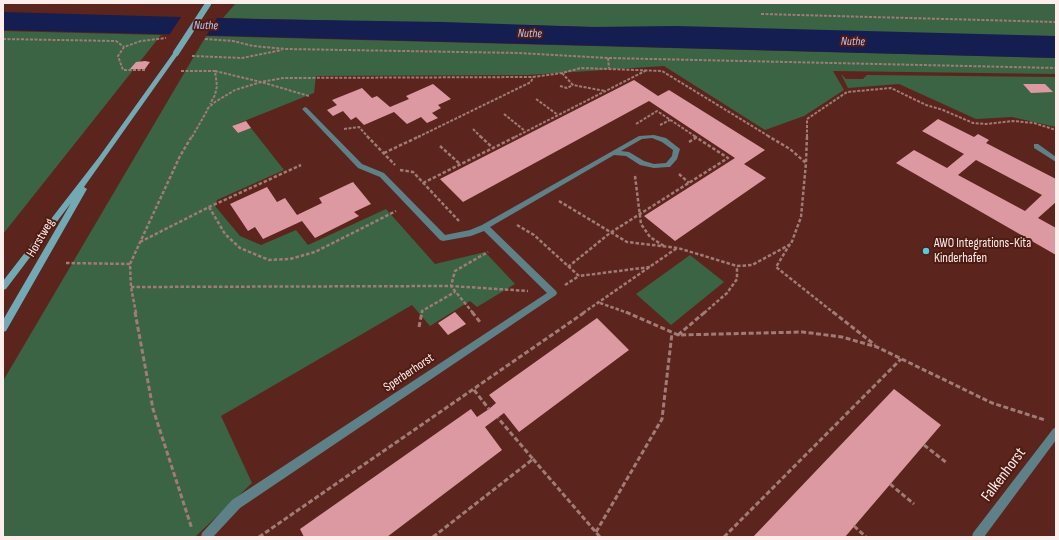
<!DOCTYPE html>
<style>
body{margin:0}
#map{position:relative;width:1059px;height:540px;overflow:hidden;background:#5b251d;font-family:"Sofia Sans Condensed",sans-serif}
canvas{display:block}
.frame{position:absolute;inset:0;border:4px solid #fdeeeb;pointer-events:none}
</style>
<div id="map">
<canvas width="1059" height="540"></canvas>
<div class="frame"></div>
</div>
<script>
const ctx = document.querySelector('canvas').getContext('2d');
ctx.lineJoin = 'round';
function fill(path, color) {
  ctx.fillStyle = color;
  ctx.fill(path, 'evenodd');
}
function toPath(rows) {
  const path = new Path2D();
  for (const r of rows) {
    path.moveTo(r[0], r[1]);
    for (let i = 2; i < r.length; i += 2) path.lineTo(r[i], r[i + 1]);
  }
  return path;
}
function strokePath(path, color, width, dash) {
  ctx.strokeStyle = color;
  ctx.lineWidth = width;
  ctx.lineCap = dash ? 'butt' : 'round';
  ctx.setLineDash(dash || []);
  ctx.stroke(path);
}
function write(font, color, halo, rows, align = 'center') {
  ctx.font = font + ' "Sofia Sans Condensed",sans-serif';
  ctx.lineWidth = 4;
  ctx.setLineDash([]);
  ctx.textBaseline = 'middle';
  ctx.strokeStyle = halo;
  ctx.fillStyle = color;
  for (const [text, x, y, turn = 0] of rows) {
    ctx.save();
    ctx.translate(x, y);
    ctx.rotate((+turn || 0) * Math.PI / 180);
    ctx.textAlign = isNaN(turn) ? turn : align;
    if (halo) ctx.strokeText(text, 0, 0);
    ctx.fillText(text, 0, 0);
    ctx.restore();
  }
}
const green = toPath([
 [236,3,1056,3,1056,38,223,18],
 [3,31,161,35,3,234],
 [206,36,1056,58,1056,74,833,71,844,90,804,116,765,130,664,66,528,75,316,76,314,93,232,126,238,133,251,128,284,170,217,200,215,206,240,236,261,245,296,230,308,245,386,209,435,264,485,252,515,284,477,307,470,301,430,326,412,305,221,416,252,483,195,537,3,537,3,381],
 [841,74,846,79,863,79,867,75,1056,77,1056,127,1012,117,976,119,899,84,848,88],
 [690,255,724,282,671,325,636,294]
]);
const water = toPath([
 [3,12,253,19,443,22,591,27,676,26,1056,36,1056,58,3,30]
]);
const pier = toPath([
 [183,14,218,16,205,38,168,37]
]);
const building = toPath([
 [145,61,150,62,145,69,130,69,136,62],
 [634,80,658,96,669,90,765,150,744,164,766,178,675,241,644,216,735,158,649,101,463,202,440,179],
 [433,84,451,99,438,105,441,108,432,113,438,118,427,123,421,117,407,124,394,112,364,125,356,117,351,120,343,111,333,116,327,110,337,105,332,100,362,88,372,98,377,96,390,107,409,99,406,96],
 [1023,84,1045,84,1053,92,1031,93],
 [938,119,974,137,978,134,989,140,986,143,1056,179,1056,202,1038,218,1056,228,1056,255,896,163,914,150,947,168,964,154,922,131],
 [976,160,1042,195,1025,211,958,175],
 [246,121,251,128,238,133,232,126],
 [353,182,371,204,354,212,359,216,315,238,302,221,263,239,255,227,248,231,230,204,267,187,277,202,285,198,297,215,322,203,319,198],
 [455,312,466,324,448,335,438,323],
 [597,318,629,350,519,432,504,413,485,427,502,450,387,537,304,537,300,529,471,409,477,417,489,409,496,403,489,395],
 [894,389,941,425,845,537,753,537]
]);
const pathFar2 = toPath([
 [761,14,1056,22],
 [3,39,116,41,124,47],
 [205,39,233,41,253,46,286,49,519,53,608,58,1056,68],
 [192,56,242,58,282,50],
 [608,58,609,68],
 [145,70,123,70,118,56,124,47,141,41,166,38],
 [181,71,215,71,217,86,215,95,210,104],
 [215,71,261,82,283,78,533,77,562,73,581,68,662,71,770,137],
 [562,73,573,85,605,91],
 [560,86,567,88,573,85],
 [536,99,558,115],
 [207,109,215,102,235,90,261,82,309,96],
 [504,114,525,131],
 [636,124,657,111,696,137],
 [660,125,670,120],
 [344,129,359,127,368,137],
 [473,129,481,137],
 [192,137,208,109],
 [418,137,531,82,533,77],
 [515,137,647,70],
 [807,137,807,119,847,92,891,88,926,105,943,110,973,123,986,124,1013,121,1034,123,1056,130]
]);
const pathFar1 = toPath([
 [367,136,395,165],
 [480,136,493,148],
 [689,142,697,137],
 [440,146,460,164],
 [384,153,420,136],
 [806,162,807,136],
 [400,170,413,172,459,221],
 [679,174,689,183],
 [635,176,641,224,650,237,664,246],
 [423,183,517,136],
 [559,201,627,242,678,248,737,266,752,265,791,244,801,217,806,163,790,149,768,136],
 [209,207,225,234,240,248,269,260,290,259,315,252,396,211],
 [517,225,534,235,579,276,650,267],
 [140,242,209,207,301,165],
 [790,244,776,267,834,313],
 [66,263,130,264,131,287,136,313],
 [130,264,180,156,192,136],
 [568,267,610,233,728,158,694,136],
 [565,285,579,276],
 [131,287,451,286,528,291],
 [600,303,628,313],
 [422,313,422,311,455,292],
 [473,313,451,286,455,271,488,252],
 [583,313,677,248],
 [704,313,727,293,737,279,737,266]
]);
const path = toPath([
 [135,312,153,409,192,529],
 [472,312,480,322],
 [626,312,678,335,803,332,842,337,877,347,992,403,1045,420],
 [833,312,875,345],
 [419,327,422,312],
 [678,335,705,312],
 [474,390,489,409],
 [924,445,947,463],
 [533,459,600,537],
 [890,484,914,504],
 [854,526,866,537],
 [596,532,662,419,672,333],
 [259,537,585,312],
 [433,537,533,459,498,418],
 [724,537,901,359]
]);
const street = toPath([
 [305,107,307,108,362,164,384,173,445,235,470,230,482,225,639,136,654,135,666,138,680,149,677,159,670,167,668,167,654,168,640,165,626,156,614,155,490,227,556,291,557,293,556,295,240,508,213,537,201,537,202,533,232,500,547,293,484,231,471,236,443,241,440,240,380,177,358,168,303,110,302,109,305,107],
 [652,138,662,142,673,150,672,156,666,163,654,164,644,161,629,152,621,151,642,139,652,138],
 [1034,144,1038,144,1056,157,1056,162,1034,148,1034,144],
 [1056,427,1056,440,984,537,972,537,973,533,1053,429,1056,427]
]);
const secondary = toPath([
 [174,52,179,53,84,187,87,189,6,331,3,332,3,320,71,203,6,289,3,290,3,281,99,157,174,52]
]);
const secondaryBridge = toPath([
 [176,53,208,4]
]);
const markers = [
 [926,251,4,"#54cade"]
];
const farWaternames = [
 ["Nuthe",206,26,1],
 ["Nuthe",530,34,1],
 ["Nuthe",853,42,1]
];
const streetNames = [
 ["Horstweg",41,238,-60],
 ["Sperberhorst",409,373,-34]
];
const poiNames = [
 ["AWO Integrations-Kita",934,244],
 ["Kinderhafen",934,259]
];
const nearStreetnames = [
 ["Falkenhorst",1004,475,-53]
];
fill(green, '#3a6444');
fill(water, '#151e50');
fill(pier, '#5b251d');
fill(building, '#dc99a2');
strokePath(pathFar2, '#a17b75', 2, [3, 1.5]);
strokePath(pathFar1, '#a17b75', 2.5, [3.5, 2]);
strokePath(path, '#a17b75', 3, [5, 2.5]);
fill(street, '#5e8188');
fill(secondary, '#71aab5');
strokePath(secondaryBridge, '#71aab5', 6);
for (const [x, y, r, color] of markers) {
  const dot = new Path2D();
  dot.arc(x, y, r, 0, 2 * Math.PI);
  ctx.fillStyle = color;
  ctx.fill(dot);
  strokePath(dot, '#4f1b13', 1.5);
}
write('italic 12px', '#b6c6f8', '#4f1b13', farWaternames);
write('13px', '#fdeeeb', '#4f1b13', streetNames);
write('13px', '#fdeeeb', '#4f1b13', poiNames, 'left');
write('16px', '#fdeeeb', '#4f1b13', nearStreetnames);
</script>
